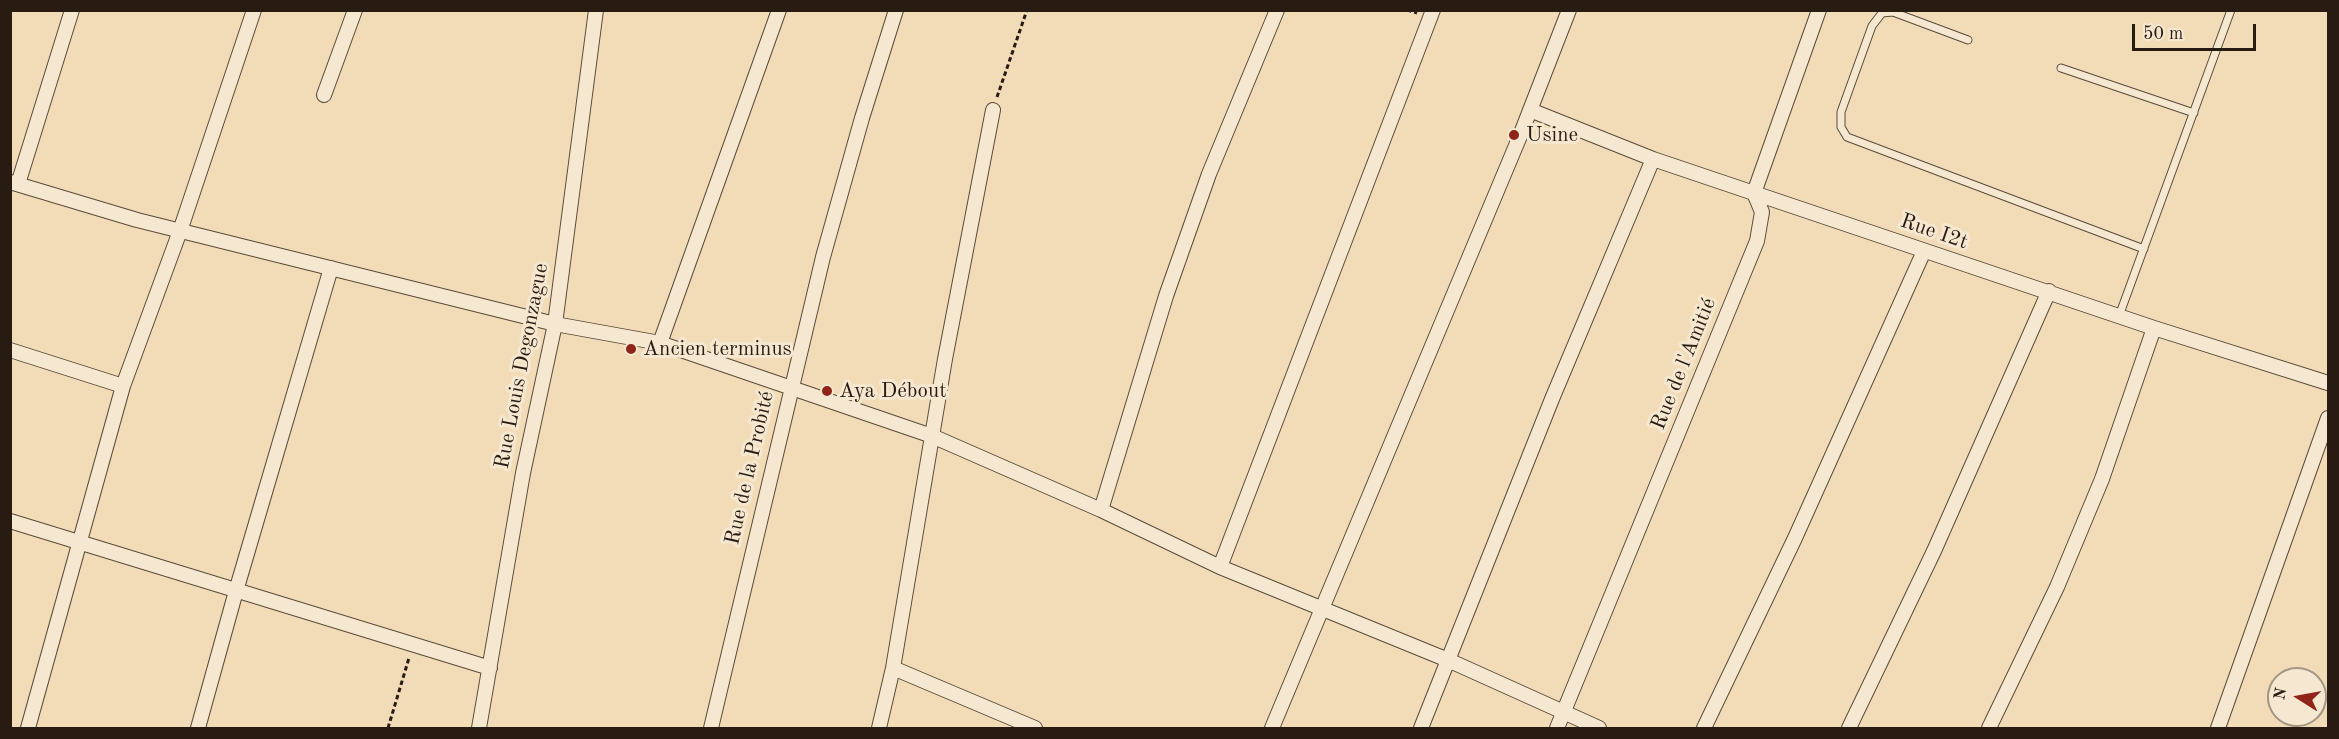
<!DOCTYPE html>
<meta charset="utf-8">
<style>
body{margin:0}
#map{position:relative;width:2339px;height:739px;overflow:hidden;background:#f1dcb7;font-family:"Old Standard TT",serif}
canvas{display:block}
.frame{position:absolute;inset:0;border:12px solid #281b11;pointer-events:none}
.north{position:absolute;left:2267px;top:667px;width:60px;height:60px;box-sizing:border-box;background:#f6e8d0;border:2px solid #a49684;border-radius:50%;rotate:281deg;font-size:16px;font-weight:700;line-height:24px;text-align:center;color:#281b11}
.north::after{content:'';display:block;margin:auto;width:21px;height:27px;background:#8f2418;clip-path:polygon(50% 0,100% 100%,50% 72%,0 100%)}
.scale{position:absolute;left:2132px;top:24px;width:124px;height:27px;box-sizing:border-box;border:3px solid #281b11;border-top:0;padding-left:8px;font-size:18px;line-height:21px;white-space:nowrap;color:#281b11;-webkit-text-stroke:4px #f6e8d0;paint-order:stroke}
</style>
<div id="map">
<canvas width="2339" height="739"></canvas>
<div class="frame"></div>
<div class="north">N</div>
<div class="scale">50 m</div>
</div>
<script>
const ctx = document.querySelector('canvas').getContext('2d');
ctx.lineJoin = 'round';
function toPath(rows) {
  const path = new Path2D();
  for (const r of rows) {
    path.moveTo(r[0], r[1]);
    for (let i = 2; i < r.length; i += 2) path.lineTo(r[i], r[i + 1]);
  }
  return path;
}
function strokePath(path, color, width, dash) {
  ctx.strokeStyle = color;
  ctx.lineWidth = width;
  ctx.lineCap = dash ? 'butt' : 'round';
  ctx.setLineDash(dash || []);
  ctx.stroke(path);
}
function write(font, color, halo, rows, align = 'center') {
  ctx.font = font + ' "Old Standard TT",serif';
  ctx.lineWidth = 6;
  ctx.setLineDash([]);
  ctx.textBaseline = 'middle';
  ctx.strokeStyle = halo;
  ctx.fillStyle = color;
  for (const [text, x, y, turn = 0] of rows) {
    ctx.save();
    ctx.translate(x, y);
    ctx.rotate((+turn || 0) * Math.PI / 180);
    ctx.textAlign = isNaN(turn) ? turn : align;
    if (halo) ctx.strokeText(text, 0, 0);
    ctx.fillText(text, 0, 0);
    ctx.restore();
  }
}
const path = toPath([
 [1407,10,1417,13],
 [997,97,1027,10],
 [388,728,409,658]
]);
const service = toPath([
 [1968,40,1893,12,1882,13,1872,26,1841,112,1841,127,1847,137,2144,249],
 [2061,68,2194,113],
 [2119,316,2231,10]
]);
const minor = toPath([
 [324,95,355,10],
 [1530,110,1653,159,2154,328,2328,383],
 [10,182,137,220,555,324,660,343,932,436,1101,510,1220,567,1448,660,1599,728],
 [18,184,72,10],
 [660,343,779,10],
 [10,350,123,386],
 [1101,510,1166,296,1209,174,1277,10],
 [10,521,490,668],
 [1220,567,1433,10],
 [893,668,1035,728],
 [28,728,123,386,180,231,254,10],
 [198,728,236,591,331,268],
 [479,728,523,473,555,324,596,10],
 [711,728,823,257,862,118,896,10],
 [879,728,893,668,945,359,993,110],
 [1272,728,1520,136,1569,10],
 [1421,728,1552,399,1653,159],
 [1557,728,1757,241,1762,212,1754,193,1819,10],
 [1704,728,1795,538,1924,251],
 [1849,728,1934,551,2049,291],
 [1989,728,2057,587,2102,479,2154,328],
 [2218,728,2328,418]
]);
const markers = [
 [1514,135,6,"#8f2418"],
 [631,349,6,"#8f2418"],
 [827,391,6,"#8f2418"]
];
const poiNames = [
 ["Usine",1526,135],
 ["Ancien terminus",643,349],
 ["Aya Débout",839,391]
];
const streetNames = [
 ["Rue I2t",1934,232,19],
 ["Rue de l'Amitié",1684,364,-68],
 ["Rue Louis Degonzague",522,366,-79],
 ["Rue de la Probité",750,468,-77]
];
strokePath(service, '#5a4b3a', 9);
strokePath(minor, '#5a4b3a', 16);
strokePath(path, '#281b11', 3, [4.5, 3]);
strokePath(service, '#f6e8d0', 7);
strokePath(minor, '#f6e8d0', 14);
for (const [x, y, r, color] of markers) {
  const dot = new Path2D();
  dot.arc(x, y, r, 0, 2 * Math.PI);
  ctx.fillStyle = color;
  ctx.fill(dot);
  strokePath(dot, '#f6e8d0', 2);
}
write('21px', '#281b11', '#f6e8d0', poiNames, 'left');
write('21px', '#281b11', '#f6e8d0', streetNames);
</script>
